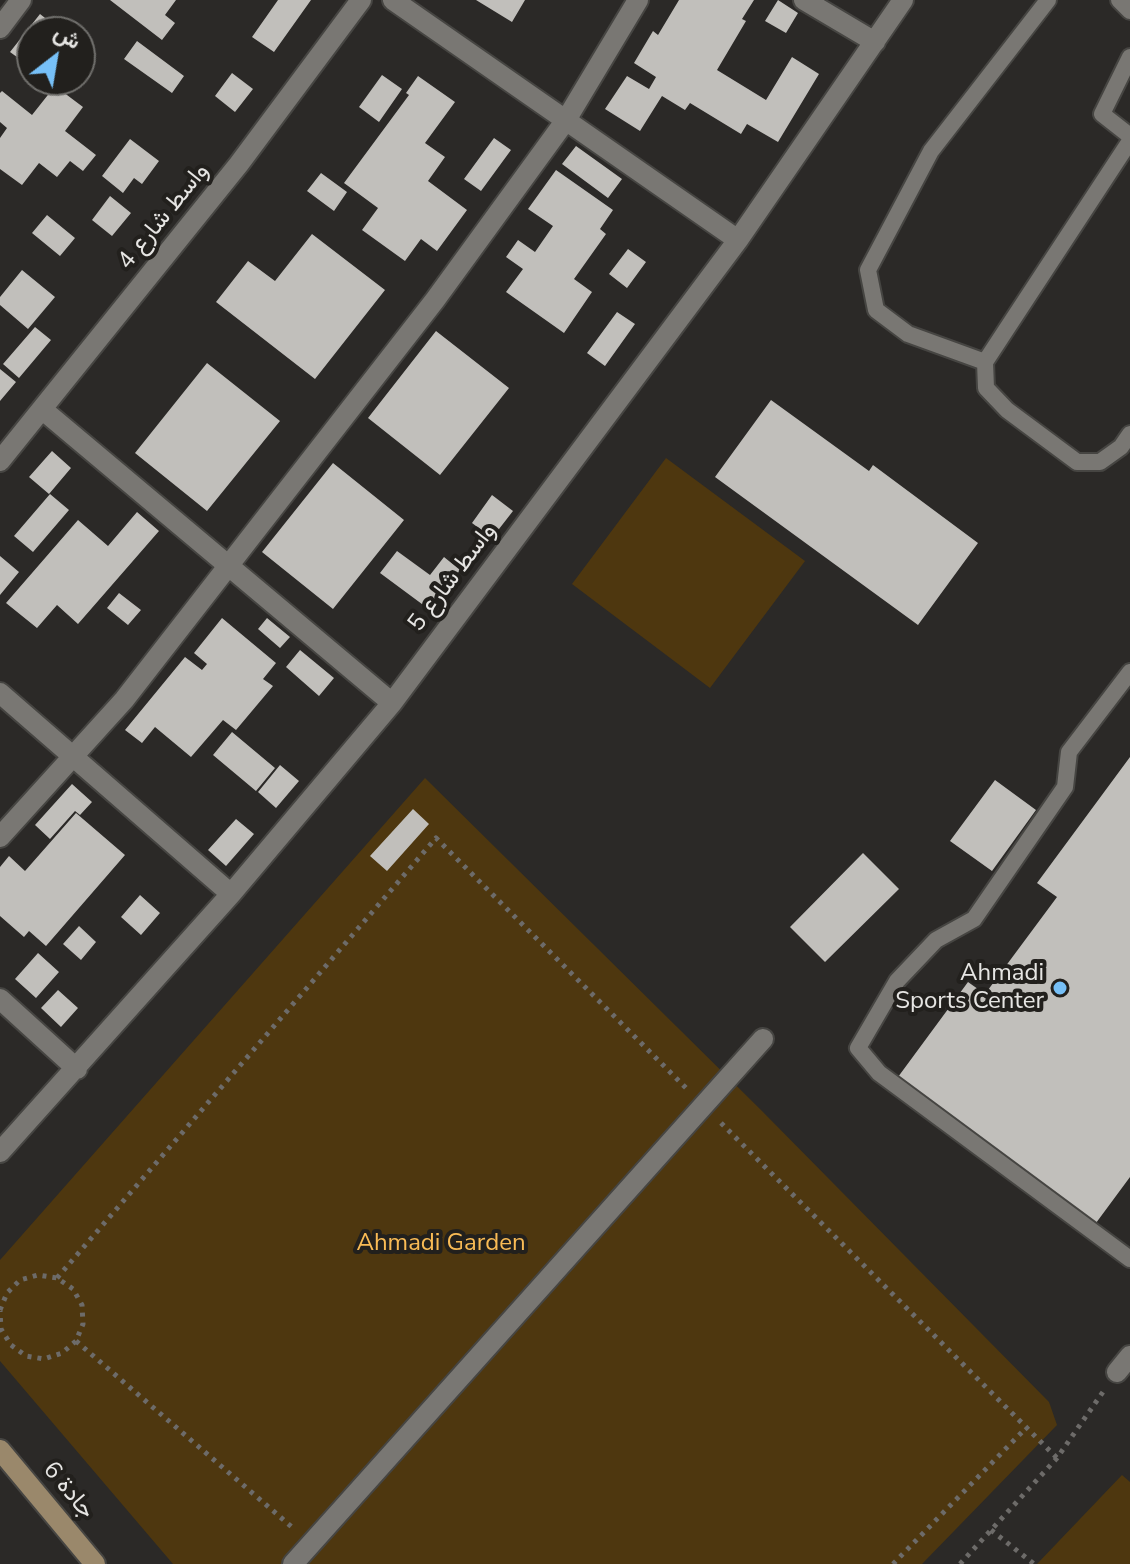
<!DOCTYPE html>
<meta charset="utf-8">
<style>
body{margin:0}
#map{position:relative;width:1130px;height:1564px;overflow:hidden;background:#2b2927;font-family:"Nunito Sans",Vazirmatn,sans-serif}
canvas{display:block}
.north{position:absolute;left:16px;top:16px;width:80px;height:80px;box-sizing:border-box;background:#22201d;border:2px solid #706f6c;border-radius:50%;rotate:31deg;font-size:22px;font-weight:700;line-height:32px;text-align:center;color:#e6e5e3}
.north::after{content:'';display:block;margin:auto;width:28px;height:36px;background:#77c0f7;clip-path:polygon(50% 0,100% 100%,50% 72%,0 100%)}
</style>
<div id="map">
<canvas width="1130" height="1564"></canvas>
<div class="north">ش</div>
</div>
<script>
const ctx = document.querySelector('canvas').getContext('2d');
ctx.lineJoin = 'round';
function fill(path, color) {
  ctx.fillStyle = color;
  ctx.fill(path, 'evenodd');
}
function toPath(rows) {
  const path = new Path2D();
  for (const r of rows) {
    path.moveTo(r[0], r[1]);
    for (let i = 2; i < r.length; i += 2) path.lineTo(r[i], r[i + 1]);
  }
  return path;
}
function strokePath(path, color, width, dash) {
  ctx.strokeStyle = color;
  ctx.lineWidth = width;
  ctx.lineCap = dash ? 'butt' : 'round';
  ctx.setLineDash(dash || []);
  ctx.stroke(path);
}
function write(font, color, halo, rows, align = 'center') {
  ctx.font = font + ' "Nunito Sans",Vazirmatn,sans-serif';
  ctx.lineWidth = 8;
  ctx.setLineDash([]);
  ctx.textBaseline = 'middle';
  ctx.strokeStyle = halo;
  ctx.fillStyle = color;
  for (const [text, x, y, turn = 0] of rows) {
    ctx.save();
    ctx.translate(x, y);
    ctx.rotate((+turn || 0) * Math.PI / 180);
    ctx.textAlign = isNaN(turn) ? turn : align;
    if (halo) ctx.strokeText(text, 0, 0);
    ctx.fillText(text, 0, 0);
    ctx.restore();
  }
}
const green = toPath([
 [666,458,805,561,710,688,572,584],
 [425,778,760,1109,1049,1402,1057,1425,922,1564,173,1564,0,1361,0,1260],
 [1122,1475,1130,1482,1130,1564,1037,1564]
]);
const building = toPath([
 [110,0,176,0,165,15,175,23,162,40],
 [278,0,311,0,274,52,252,37],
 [476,0,525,0,512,22],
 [679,0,754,0,742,19,746,21,717,70,766,100,792,57,819,74,778,142,747,124,741,134,690,103,685,110,662,96,640,131,605,109,627,76,649,89,656,77,634,63,653,31,658,35],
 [778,0,798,13,786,33,765,21],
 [40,14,63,32,32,32,32,68,10,52],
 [137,41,184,76,172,93,124,59],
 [232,73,253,89,235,112,215,96],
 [382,75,402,89,379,122,359,107],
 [418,76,455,102,425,143,445,157,428,181,467,210,437,251,421,239,405,261,362,230,378,208,344,183,409,95,406,93],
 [55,86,83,107,65,131,96,155,83,171,70,161,57,177,39,163,22,185,0,169,0,138,7,128,0,122,0,93,2,91,32,115],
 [494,138,511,150,481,191,464,179],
 [130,139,159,161,142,184,134,178,123,193,102,176],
 [576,146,622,179,608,198,562,164],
 [556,170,613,210,600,229,606,234,574,279,592,292,564,333,506,292,523,269,506,257,518,240,535,252,553,226,528,209],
 [321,173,347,192,334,211,307,191],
 [110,196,131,213,112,236,92,220],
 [47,215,75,238,60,256,32,233],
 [312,234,385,290,315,379,216,302,248,261,275,281],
 [628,249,646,262,627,288,609,274],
 [22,270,55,297,28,329,0,305,0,297],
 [617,312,635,324,605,366,587,353],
 [35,327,51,340,19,378,3,364],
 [436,331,509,388,440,475,368,418],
 [207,363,280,421,207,511,135,453],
 [0,369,16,382,0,401],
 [771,400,869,471,873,465,978,543,918,625,715,477],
 [52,451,71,468,49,494,29,477],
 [333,463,404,520,333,609,262,552],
 [50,494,69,510,33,552,14,536],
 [492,495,513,511,492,538,472,523],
 [137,512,159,531,78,624,57,605,37,628,6,603,78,520,108,546],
 [397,551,430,575,444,557,460,570,430,610,380,573],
 [0,556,19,572,0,595],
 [119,593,141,610,128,625,107,608],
 [222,618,276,663,263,679,273,686,236,730,223,720,191,757,155,727,142,743,125,730,185,657,202,670,207,664,194,653],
 [267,618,290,637,280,648,258,629],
 [300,650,334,678,319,696,286,667],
 [232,732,275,768,256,791,213,755],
 [1130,757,1130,1177,1096,1223,898,1077,968,982,985,994,1057,897,1037,883],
 [280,765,299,781,276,808,258,792],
 [995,780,1036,810,992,871,950,841],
 [72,784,92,802,80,815,75,811,50,839,35,825],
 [413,809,429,824,387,871,370,856],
 [76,813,125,855,46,946,29,931,24,937,0,916,0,867,9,856,25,871],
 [236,819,254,834,226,866,208,850],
 [863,853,899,889,825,962,790,927],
 [140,895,160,913,141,935,121,917],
 [79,926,96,942,81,960,63,944],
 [38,953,59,972,36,998,15,979],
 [58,990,78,1008,61,1027,41,1008]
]);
const path = toPath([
 [721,1123,1057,1458],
 [57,1278,436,838,688,1090],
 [0,1310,7,1293,20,1280,38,1275,57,1278,73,1289,82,1305,83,1324,76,1341,62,1353,44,1359,26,1356,11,1345,1,1329,0,1311],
 [76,1341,293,1528],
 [991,1530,1034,1564],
 [893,1564,1025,1429],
 [960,1564,1057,1458,1105,1389]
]);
const service = toPath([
 [1119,0,1130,11],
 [1130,57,1102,114,1130,136],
 [1130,141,985,362,986,388,1007,410,1077,462,1100,462,1121,447,1130,434],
 [985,362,908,334,876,310,868,270,931,151,1048,0],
 [1130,672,1069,752,1065,787,974,919,936,940,897,981,858,1048,879,1073,1130,1259]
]);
const pedestrian = toPath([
 [293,1564,763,1039]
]);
const minor = toPath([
 [393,0,738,240],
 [804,0,875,42],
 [0,28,21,0],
 [43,410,392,703],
 [0,461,239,164,361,0],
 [0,693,231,894],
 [0,837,124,700,435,300,566,120,638,0],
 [0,999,77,1069],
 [0,1152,231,894,392,703,738,240,903,0],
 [1117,1372,1130,1356]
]);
const secondary = toPath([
 [0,1450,95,1564]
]);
const markers = [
 [1060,988,8,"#77c0f7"]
];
const streetNames = [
 ["واسط شارع 4",164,217,-51],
 ["واسط شارع 5",453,578,-53],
 ["جادة 6",68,1491,50]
];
const poiNames = [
 ["Ahmadi",1044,974],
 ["Sports Center",1044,1002]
];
const parkNames = [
 ["Ahmadi Garden",441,1244]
];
fill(green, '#4e370f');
fill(building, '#c1bfbb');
strokePath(service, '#464542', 20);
strokePath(pedestrian, '#464542', 24);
strokePath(minor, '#464542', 24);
strokePath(secondary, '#464542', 24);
strokePath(path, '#6d6b69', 5, [4, 6]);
strokePath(service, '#797773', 16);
strokePath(pedestrian, '#797773', 20);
strokePath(minor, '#797773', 20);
strokePath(secondary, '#9a886b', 20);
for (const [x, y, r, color] of markers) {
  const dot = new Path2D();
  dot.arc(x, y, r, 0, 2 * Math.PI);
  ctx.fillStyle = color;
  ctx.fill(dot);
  strokePath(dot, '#22201d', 3);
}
write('24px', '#e6e5e3', '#22201d', streetNames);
write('24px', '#e6e5e3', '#22201d', poiNames, 'right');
write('24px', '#f9bb55', '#22201d', parkNames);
</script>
